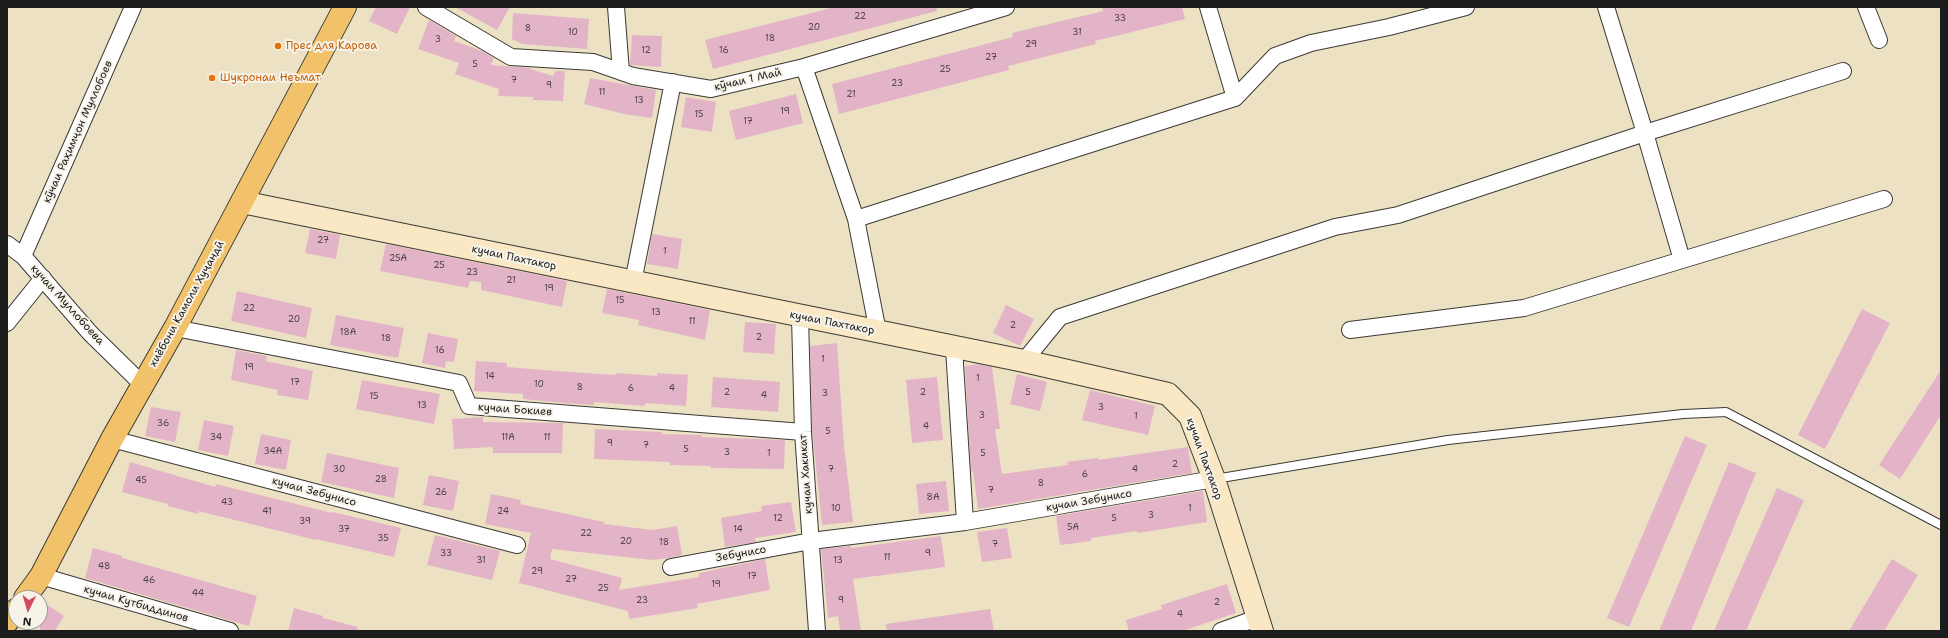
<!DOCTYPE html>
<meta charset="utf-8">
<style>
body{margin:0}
#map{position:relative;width:1948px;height:638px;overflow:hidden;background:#ede1c3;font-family:"Shantell Sans",sans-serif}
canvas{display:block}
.frame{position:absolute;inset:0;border:8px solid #1c1c1c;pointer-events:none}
.north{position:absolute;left:8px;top:590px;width:40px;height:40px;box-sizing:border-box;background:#f7f3e8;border:1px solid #9f9d96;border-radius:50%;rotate:185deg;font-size:11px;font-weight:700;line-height:16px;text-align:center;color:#1c1c1c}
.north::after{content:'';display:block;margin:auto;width:14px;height:18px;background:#d1495b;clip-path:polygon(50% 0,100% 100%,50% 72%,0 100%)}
</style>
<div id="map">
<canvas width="1948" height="638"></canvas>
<div class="frame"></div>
<div class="north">N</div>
</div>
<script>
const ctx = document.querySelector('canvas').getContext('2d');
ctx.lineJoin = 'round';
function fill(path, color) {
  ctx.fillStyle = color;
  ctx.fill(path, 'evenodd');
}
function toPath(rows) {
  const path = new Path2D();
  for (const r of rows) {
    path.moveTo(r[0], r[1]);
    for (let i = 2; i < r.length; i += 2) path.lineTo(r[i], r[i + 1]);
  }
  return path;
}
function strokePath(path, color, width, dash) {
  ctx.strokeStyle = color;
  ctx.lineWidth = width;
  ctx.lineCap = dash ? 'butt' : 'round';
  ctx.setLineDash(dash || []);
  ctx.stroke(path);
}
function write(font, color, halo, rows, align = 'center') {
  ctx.font = font + ' "Shantell Sans",sans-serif';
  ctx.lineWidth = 4;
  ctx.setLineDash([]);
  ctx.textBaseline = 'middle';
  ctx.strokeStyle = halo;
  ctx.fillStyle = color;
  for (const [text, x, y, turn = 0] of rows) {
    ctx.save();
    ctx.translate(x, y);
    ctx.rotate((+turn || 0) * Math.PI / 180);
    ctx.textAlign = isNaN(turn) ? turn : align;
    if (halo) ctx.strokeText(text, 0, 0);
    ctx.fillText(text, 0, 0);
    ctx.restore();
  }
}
const building = toPath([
 [376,7,410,7,397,34,369,21],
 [455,7,510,7,497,30],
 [835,7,936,7,937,11,713,69,705,40],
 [1102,7,1182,7,1185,19,1095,41,1096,44,1008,66,1009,70,839,114,832,84,1013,37,1012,33,1103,11],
 [513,13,589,19,587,49,522,44,512,39],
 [429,20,456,36,454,41,482,51,494,58,491,65,530,68,530,69,553,76,555,71,565,71,563,101,533,100,533,97,498,96,499,89,455,74,459,63,418,49],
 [632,35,662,36,661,67,630,65],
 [590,78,656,90,652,118,624,114,584,104],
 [796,94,803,123,736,140,729,111],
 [686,97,716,102,712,132,681,127],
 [310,229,340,235,336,259,305,253],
 [652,234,682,239,678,269,647,264],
 [386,244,567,281,562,307,481,290,481,282,470,281,468,288,380,271],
 [607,289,710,310,705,340,638,325,639,320,602,313],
 [237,291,312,308,306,338,231,321],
 [1006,305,1034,319,1020,346,993,333],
 [1862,309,1890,323,1825,449,1798,435],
 [336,315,404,328,398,358,330,345],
 [745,322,776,324,774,354,743,352],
 [428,333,458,339,454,362,446,361,445,368,422,363],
 [837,343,844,446,853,522,822,525,812,428,810,346],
 [236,350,267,356,266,361,313,371,308,400,277,395,278,390,231,380],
 [476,361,507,363,507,367,555,371,616,375,616,373,657,376,657,373,688,375,686,406,645,403,645,406,594,402,594,405,563,403,523,399,523,394,474,391],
 [977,364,992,367,1000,429,995,429,1002,474,1068,465,1067,462,1098,458,1098,460,1188,447,1192,473,978,509,973,471,971,472,965,366],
 [1941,370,1941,415,1900,479,1879,465],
 [1017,374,1047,382,1040,411,1010,404],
 [713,377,780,382,778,412,711,407],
 [937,377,943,440,912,443,906,380],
 [362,380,440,394,434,424,356,409],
 [1090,390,1155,406,1148,435,1082,420],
 [151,407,181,412,175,442,145,436],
 [483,417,483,422,563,423,562,453,493,453,493,447,454,449,452,419],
 [204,420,234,426,228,456,198,450],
 [595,429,662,432,662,434,702,435,702,437,785,440,784,469,711,468,711,466,670,465,670,462,594,459],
 [261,434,291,440,286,470,255,464],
 [1685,436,1707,445,1629,627,1607,618],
 [327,453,399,468,394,498,321,482],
 [130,462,215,487,216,484,332,513,333,512,401,528,394,557,316,539,316,540,198,511,198,514,168,506,168,504,122,492],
 [1729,462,1756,473,1691,631,1659,631],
 [429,475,459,481,453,511,423,505],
 [946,481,949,511,919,514,916,484],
 [1777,488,1804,500,1746,631,1714,631],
 [1203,491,1207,522,1138,533,1137,531,1091,538,1091,541,1060,545,1056,516],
 [491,494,521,500,520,504,604,522,604,524,652,530,677,526,682,555,669,558,652,560,552,549,550,559,622,578,619,590,699,577,699,573,765,559,770,590,697,604,698,608,629,619,628,611,519,583,531,533,485,524],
 [791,502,796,532,755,538,756,542,725,547,721,518,762,511,761,506],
 [1007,528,1012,558,982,562,977,532],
 [435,535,500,551,492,580,427,565],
 [941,536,945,567,853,579,861,631,840,631,838,616,828,618,821,549,851,546,851,548],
 [93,548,122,556,122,558,257,596,249,626,85,578],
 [1892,559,1918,575,1884,631,1849,631],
 [1227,584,1236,613,1182,631,1129,631,1126,620,1162,609,1161,605],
 [40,600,64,616,55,631,40,631],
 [294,608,323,616,323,618,358,627,357,631,288,631],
 [990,609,994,631,887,631,886,624]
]);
const lane = toPath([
 [1215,479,1448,440,1683,414,1726,412,1941,525]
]);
const street = toPath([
 [426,7,511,57,593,62,633,76,711,89,804,67,1006,7],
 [616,7,621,72],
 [1208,7,1235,98],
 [1866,7,1879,40],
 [804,67,856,219,878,332],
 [856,219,1235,98,1275,56,1311,43,1389,27,1466,7],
 [7,244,23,256,90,333,142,384],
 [23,256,133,7],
 [1682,260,1884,199],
 [633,282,673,82],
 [800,317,803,432,817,631],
 [7,323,43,278],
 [175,328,459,383,469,406,803,432],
 [1350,330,1524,308,1682,260,1645,133,1606,7],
 [954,348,965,522],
 [1024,361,1060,317,1335,227,1398,215,1645,133,1843,71],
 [112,439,517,545],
 [671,567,811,541,965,522,1214,479],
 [41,576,230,631],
 [1221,631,1257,618]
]);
const secondary = toPath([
 [242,202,1024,361,1168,394,1190,416,1214,479,1262,631]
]);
const primary = toPath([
 [25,598,41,576,112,439,175,328,345,7],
 [7,622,16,610]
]);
const markers = [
 [278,46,4,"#e8710a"],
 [212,78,4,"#e8710a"]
];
const numberNames = [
 ["22",860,17],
 ["33",1120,19],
 ["20",814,28],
 ["8",528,29],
 ["10",573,33],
 ["31",1077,33],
 ["18",770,39],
 ["3",438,40],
 ["29",1031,45],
 ["12",646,51],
 ["16",724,51],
 ["27",991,58],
 ["5",475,65],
 ["25",945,70],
 ["7",514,81],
 ["23",897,84],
 ["9",549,86],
 ["11",602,93],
 ["21",851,95],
 ["13",639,101],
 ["19",785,112],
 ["15",699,115],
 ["17",748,122],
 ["27",323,241],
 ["1",665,252],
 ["25А",398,259],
 ["25",439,266],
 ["23",472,273],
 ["21",511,281],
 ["19",549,289],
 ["15",620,301],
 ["22",249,309],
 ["13",656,313],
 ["20",294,320],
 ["11",692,322],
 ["2",1013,326],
 ["18А",348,333],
 ["2",759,338],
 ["18",386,339],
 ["16",440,351],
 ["1",823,360],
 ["19",249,368],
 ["14",490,377],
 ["1",978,379],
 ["17",295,383],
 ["10",539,385],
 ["8",580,388],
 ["6",631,389],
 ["4",672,389],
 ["2",727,393],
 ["2",923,393],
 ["5",1028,393],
 ["3",825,394],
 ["4",764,396],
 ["15",374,397],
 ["13",422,406],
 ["3",1101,408],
 ["3",982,416],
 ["1",1136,417],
 ["36",163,424],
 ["4",926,427],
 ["5",828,432],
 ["34",216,438],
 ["11А",508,438],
 ["11",547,438],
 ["9",610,444],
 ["7",646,446],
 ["5",686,450],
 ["34А",273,452],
 ["3",727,453],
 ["1",769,454],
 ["5",983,454],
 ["2",1175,465],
 ["30",339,470],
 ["7",831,470],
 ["4",1135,470],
 ["6",1085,475],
 ["28",381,480],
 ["45",141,481],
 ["8",1041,484],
 ["7",991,491],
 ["26",441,493],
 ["8А",933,498],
 ["43",227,503],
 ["10",836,509],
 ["1",1190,509],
 ["41",267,512],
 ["24",503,512],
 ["3",1151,516],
 ["12",778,519],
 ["5",1114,519],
 ["39",305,522],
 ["5А",1073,528],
 ["37",344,530],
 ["14",738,530],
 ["22",586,534],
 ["35",383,539],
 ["20",626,542],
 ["18",664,543],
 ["7",995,545],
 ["33",446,554],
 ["9",928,554],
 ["11",887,558],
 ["31",481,561],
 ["13",838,561],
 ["48",104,567],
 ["29",537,572],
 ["17",752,577],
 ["27",571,580],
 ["46",149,581],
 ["19",716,585],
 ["25",603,589],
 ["44",198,594],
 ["23",642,601],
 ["9",841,601],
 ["2",1217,603],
 ["4",1180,615]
];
const foodNames = [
 ["Прес для Карова",286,46],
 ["Шукронаи Неъмат",220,78]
];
const streetNames = [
 ["кӯчаи 1 Май",748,80,-13],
 ["кӯчаи Раҳимҷон Муллобоев",78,132,-66],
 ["кучаи Пахтакор",514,258,12],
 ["хиёбони Камоли Хуҷандӣ",187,304,-61],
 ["кучаи Муллобоева",67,305,48],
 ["кучаи Пахтакор",832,323,11],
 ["кучаи Бокиев",515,410,4],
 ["кучаи Пахтакор",1204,459,70],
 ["кучаи Хакикат",806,474,-94],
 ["кучаи Зебунисо",314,492,15],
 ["кучаи Зебунисо",1089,501,-10],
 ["Зебунисо",741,554,-10],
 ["кучаи Кутбиддинов",136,604,16]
];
fill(building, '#e3b4c7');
strokePath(lane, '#3b3a35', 10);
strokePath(street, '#3b3a35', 18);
strokePath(secondary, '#3b3a35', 24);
strokePath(primary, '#3b3a35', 24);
strokePath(lane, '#fff', 8);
strokePath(street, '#fff', 16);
strokePath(secondary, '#fae7c3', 22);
strokePath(primary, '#f2c26a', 22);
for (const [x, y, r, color] of markers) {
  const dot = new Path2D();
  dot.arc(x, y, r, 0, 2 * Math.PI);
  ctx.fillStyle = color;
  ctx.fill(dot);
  strokePath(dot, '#f7f3e8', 1.5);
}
write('9px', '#4e4247', null, numberNames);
write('11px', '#c56008', '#f7f3e8', foodNames, 'left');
write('11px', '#1c1c1c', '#f7f3e8', streetNames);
</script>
